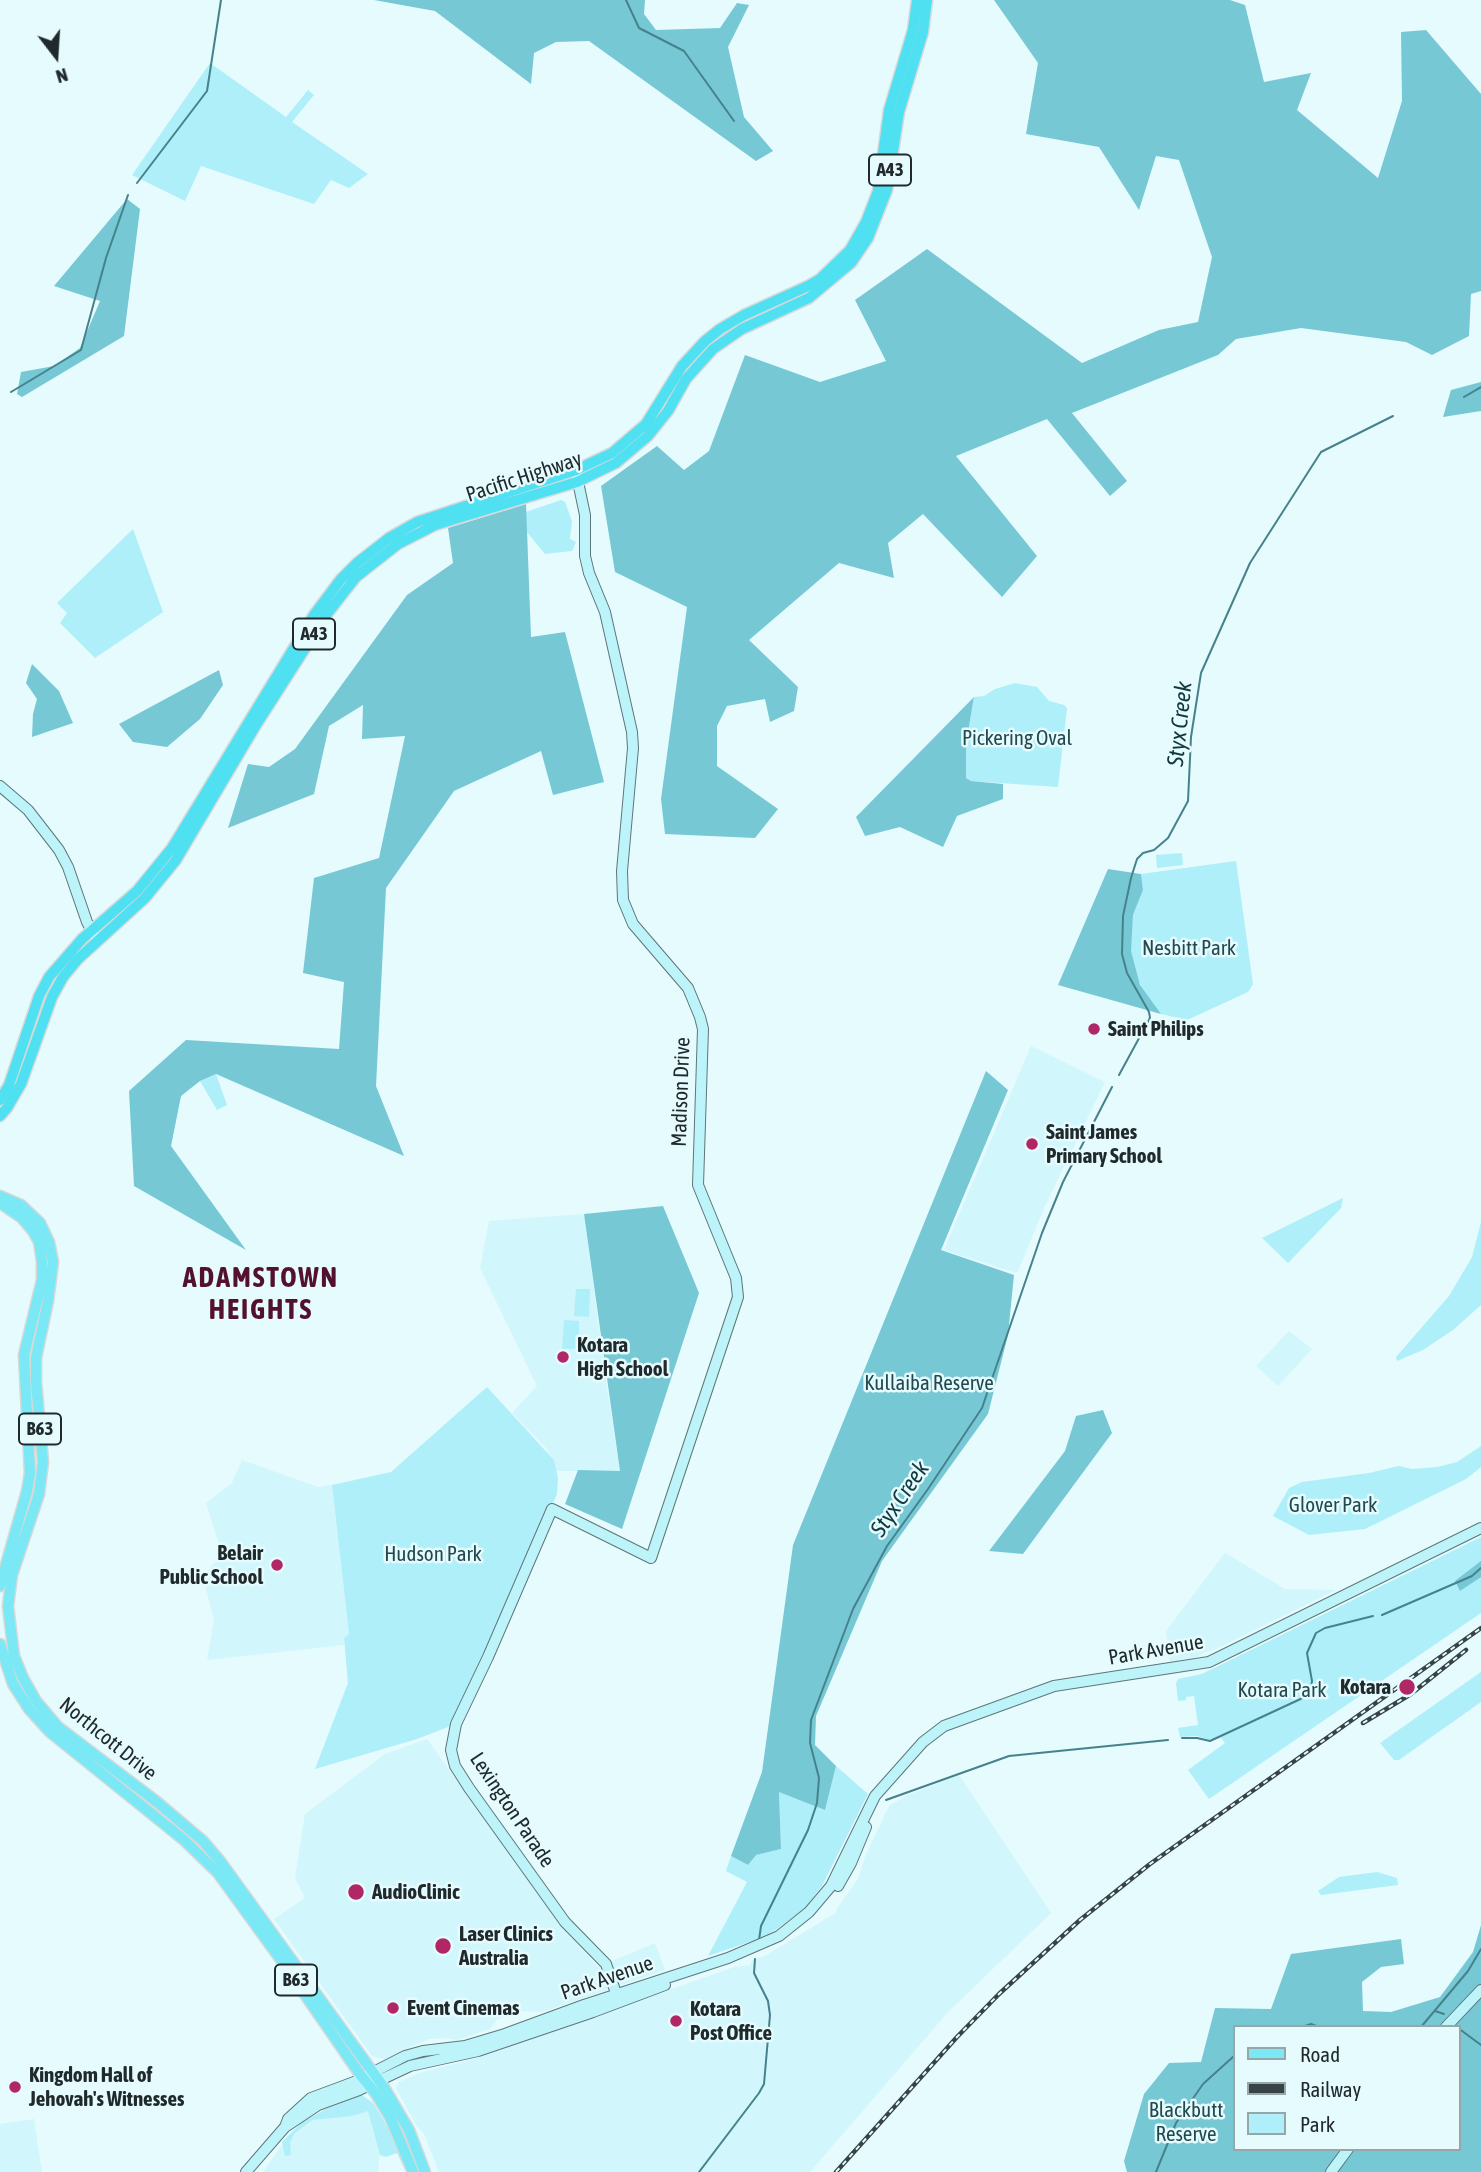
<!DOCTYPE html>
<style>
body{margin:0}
#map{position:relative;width:1481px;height:2172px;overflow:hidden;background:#e5fbfe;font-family:"Asap Condensed",sans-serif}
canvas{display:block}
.legend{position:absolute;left:1233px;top:2025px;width:228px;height:126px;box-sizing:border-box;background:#e5fbfe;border:2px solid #96a7aa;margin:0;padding:9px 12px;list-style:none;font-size:21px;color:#202a2c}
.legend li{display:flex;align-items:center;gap:14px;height:35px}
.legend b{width:35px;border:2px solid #96a7aa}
.north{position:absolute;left:21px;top:21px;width:70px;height:70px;-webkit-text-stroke:5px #e5fbfe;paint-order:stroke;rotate:163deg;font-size:19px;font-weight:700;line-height:28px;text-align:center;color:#202a2c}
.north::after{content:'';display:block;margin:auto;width:24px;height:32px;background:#202a2c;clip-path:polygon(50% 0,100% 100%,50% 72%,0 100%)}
</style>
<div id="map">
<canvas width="1481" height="2172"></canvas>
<ul class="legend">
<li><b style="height:9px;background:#7be8f5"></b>Road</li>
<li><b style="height:9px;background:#374345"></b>Railway</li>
<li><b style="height:19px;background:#afeff9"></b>Park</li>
</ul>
<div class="north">N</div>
</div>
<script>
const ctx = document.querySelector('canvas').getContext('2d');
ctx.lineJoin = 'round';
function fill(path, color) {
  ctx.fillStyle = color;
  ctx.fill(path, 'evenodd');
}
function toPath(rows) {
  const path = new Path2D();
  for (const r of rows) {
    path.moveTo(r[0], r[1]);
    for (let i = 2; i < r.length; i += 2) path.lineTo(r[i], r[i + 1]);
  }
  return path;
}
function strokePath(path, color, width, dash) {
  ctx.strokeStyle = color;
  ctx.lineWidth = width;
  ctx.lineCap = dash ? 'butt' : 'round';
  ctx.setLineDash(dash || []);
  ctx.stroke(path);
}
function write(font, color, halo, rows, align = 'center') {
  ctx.font = font + ' "Asap Condensed",sans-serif';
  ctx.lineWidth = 5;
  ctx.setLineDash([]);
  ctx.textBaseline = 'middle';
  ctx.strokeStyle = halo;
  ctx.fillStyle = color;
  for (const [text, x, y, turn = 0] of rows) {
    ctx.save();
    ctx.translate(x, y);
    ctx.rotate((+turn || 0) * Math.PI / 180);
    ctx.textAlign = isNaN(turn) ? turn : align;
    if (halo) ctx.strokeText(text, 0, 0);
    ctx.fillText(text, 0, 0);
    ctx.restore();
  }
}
const built = toPath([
 [1031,1046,1105,1082,1045,1206,1017,1273,944,1250],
 [584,1214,606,1380,620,1471,556,1471,554,1460,545,1447,512,1413,537,1386,480,1268,489,1221],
 [1289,1331,1312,1349,1278,1386,1256,1366],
 [242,1460,318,1487,332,1485,349,1635,344,1638,344,1645,207,1660,214,1620,203,1577,222,1553,206,1503,232,1483],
 [1225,1553,1285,1589,1336,1590,1212,1651,1205,1652,1198,1657,1170,1661,1166,1631],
 [427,1739,561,1926,598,1967,655,1943,665,1970,542,2012,519,2011,496,2020,490,2029,457,2040,445,2038,429,2039,384,2059,372,2056,274,1919,305,1898,295,1878,305,1814,385,1754],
 [959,1775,1051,1913,948,2012,810,2172,439,2172,424,2134,416,2125,396,2088,399,2082,419,2073,477,2058,734,1967,750,1965,752,1960,765,1956,837,1912,836,1910,858,1879,865,1857,889,1806,906,1796],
 [365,2099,380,2151,378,2172,263,2172,288,2136,306,2121],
 [34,2119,42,2172,0,2172,0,2124]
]);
const green = toPath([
 [210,63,286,117,308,90,314,95,292,122,368,174,349,188,331,180,314,204,201,166,185,201,132,175],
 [561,500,565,502,572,521,570,539,576,542,572,551,545,554,521,525,520,514],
 [133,529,163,612,95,658,60,623,67,613,57,603],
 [1015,683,1037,687,1049,701,1064,705,1067,708,1058,787,971,781,966,778,966,744,974,697,984,696,995,689],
 [1182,853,1183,865,1157,868,1156,855],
 [1236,861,1253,984,1248,992,1187,1020,1161,1014,1144,993,1137,977,1130,951,1133,915,1143,890,1141,874],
 [216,1074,227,1105,217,1110,200,1081],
 [1343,1198,1341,1208,1288,1263,1262,1238],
 [1481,1222,1481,1305,1453,1330,1423,1350,1397,1361,1396,1357,1449,1296,1472,1257],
 [576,1289,590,1289,589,1317,574,1316],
 [564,1320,579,1321,579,1349,562,1349],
 [487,1387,554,1460,558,1478,557,1494,456,1724,417,1739,315,1769,348,1683,344,1638,349,1634,332,1485,391,1472],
 [1481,1446,1481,1467,1466,1479,1365,1529,1309,1535,1273,1516,1289,1488,1302,1482,1369,1473,1399,1466,1412,1469,1437,1467,1457,1462],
 [1481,1537,1481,1613,1209,1799,1188,1770,1225,1743,1220,1737,1210,1740,1197,1736,1180,1737,1178,1728,1198,1725,1194,1696,1186,1697,1186,1700,1178,1701,1176,1683,1178,1679,1202,1674],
 [1481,1672,1481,1702,1399,1760,1394,1760,1380,1743],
 [836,1766,868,1794,822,1886,805,1908,777,1929,764,1937,708,1956,747,1882,726,1871,731,1856,748,1865,755,1855,781,1849,779,1791,825,1810],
 [1377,1872,1397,1878,1398,1885,1321,1895,1318,1891,1339,1877],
 [362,2095,373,2103,383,2119,393,2138,406,2172,397,2153,386,2157,380,2155,368,2111,352,2116,312,2120,294,2134,290,2143,291,2155,285,2156,282,2142,302,2122,326,2109]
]);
const forest = toPath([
 [374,0,645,0,644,14,656,30,720,28,737,3,749,5,728,47,744,117,773,151,756,161,589,41,556,42,534,53,531,84,435,11],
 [994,0,1230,0,1245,5,1264,82,1311,73,1297,110,1378,178,1402,101,1401,32,1426,30,1481,94,1481,291,1471,294,1469,336,1432,355,1406,342,1301,328,1236,339,1218,355,1072,413,1127,481,1110,496,1047,419,956,456,1037,556,1002,597,923,514,888,543,894,578,839,563,749,640,798,687,794,711,770,722,765,699,727,706,717,726,717,766,778,809,755,838,665,834,661,799,687,607,615,572,601,486,657,446,684,470,709,451,745,355,820,382,886,361,855,300,927,249,1082,363,1159,330,1198,322,1212,257,1179,160,1156,156,1139,210,1099,147,1026,134,1038,63],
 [127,199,140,209,124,336,22,397,17,394,21,372,54,366,80,348,100,301,54,286],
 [1481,382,1481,411,1443,417,1451,390],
 [526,504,531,637,565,632,604,782,553,795,541,751,454,791,386,888,376,1086,404,1156,216,1074,200,1081,181,1096,171,1146,246,1250,134,1186,129,1091,186,1040,339,1049,344,982,303,973,314,878,379,858,405,736,362,739,363,705,329,726,314,794,228,828,248,764,269,767,295,749,407,595,453,563,448,528],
 [32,664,59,691,73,723,32,737,33,714,37,699,26,683],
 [219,670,223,685,200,719,167,747,133,742,119,724],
 [974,697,966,744,966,778,971,781,1003,784,1003,799,957,816,943,847,900,827,865,836,856,817],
 [1108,869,1141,874,1143,890,1133,915,1131,951,1140,985,1161,1014,1058,985],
 [986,1071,1008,1090,941,1250,1014,1275,1008,1335,988,1414,882,1561,816,1716,815,1745,836,1766,825,1810,779,1792,781,1849,756,1855,748,1865,731,1856,762,1772,793,1545],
 [663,1206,699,1293,622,1529,565,1504,578,1470,620,1471,584,1214],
 [1103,1410,1112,1433,1023,1554,989,1551,1065,1451,1076,1416],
 [1481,1561,1481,1577,1460,1591,1455,1581],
 [1481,1925,1481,2172,1127,2172,1124,2161,1144,2094,1169,2063,1201,2062,1215,2008,1271,2009,1291,1954,1401,1939,1404,1964,1381,1967,1362,1982,1363,2011,1391,2012,1440,1997,1473,1952],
 [1234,2027,1458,2027,1458,2149,1234,2149]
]);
const stream = toPath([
 [626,0,639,28,684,51,734,121],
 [137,183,207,91,221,0],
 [11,392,81,350,106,258,128,195],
 [1464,397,1481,387],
 [1119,1075,1150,1018,1149,1012,1127,973,1122,954,1123,916,1131,878,1137,859,1143,853,1154,850,1168,838,1188,801,1191,737,1201,673,1250,563,1321,452,1393,416],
 [1382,1615,1472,1576,1481,1568],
 [1182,1738,1197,1738,1210,1741,1307,1696,1311,1690,1312,1681,1307,1653,1316,1633,1325,1628,1373,1616],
 [886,1800,1009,1756,1168,1740],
 [759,1940,761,1926,808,1830,817,1803,819,1778,810,1743,811,1720,853,1609,887,1546,928,1489,982,1408,1042,1233,1063,1182,1112,1087],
 [1435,2011,1444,2014],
 [1302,2027,1311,2024,1319,2027],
 [1421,2027,1468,1971,1481,1949],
 [1458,2028,1481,2045],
 [699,2172,759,2093,764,2084,770,2015,768,2001,754,1973,755,1959],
 [1156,2172,1176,2123,1203,2084,1234,2056]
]);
const secondary = toPath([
 [577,477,585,515,585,556,589,573,605,612,632,732,633,748,622,871,623,900,633,924,688,988,700,1017,703,1029,698,1185,736,1278,738,1297,651,1558,552,1509,488,1657,456,1724,451,1750,455,1766,469,1788,565,1922,606,1964,619,2002],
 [0,786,28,810,59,850,68,867,87,922,95,937],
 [838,1886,851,1863,866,1827],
 [1446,2027,1481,1990],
 [285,2127,288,2119,311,2098,354,2082,405,2056,423,2051,465,2046,505,2034,584,2005,728,1958,779,1936,809,1912,831,1886,875,1796,923,1742,944,1726,1054,1686,1209,1662,1481,1528],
 [246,2172,285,2127,318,2105,359,2090,410,2066,478,2051,593,2012,665,1985],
 [1331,2172,1348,2149]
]);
const primary = toPath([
 [0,1196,21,1205,40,1223,49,1242,53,1262,48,1301,36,1358,36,1382,43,1462,39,1494,12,1575,8,1606,14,1656,23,1678,36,1701,58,1727,157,1802,203,1841,220,1861,385,2089,409,2130,425,2172],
 [0,1203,22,1218,33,1231,39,1242,42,1261,42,1280,24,1355,30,1473,27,1491,0,1586],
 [0,1644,13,1684,29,1709,50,1732,184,1840,218,1873,284,1964,359,2073,376,2094,390,2117,413,2172]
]);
const trunk = toPath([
 [0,1100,9,1085,39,996,49,977,82,939,137,891,172,848,314,615,341,579,357,563,389,538,417,522,576,470,612,453,646,424,682,366,705,341,720,329,744,315,808,286,820,279,850,250,866,222,878,191,889,110,913,30,917,0],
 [0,1116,7,1108,21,1084,52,997,63,977,78,959,145,898,176,860,256,725,327,614,356,577,398,544,435,525,577,482,616,463,648,436,668,411,686,379,713,349,742,329,809,298,851,263,868,238,887,190,899,112,923,32,927,0]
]);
const rail = toPath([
 [1363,1723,1411,1694,1466,1650],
 [836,2172,957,2037,999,1994,1080,1920,1150,1864,1481,1628]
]);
const markers = [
 [1094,1029,7,"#b02666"],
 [1032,1144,7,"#b02666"],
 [563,1357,7,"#b02666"],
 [277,1565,7,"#b02666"],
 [1407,1687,9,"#b02666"],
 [356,1892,9,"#b02666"],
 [443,1946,9,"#b02666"],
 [393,2008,7,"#b02666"],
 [676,2021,7,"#b02666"],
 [15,2087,7,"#b02666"]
];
const shields = [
 [890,170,42],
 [314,634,42],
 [40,1429,42],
 [296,1980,42]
];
const shieldNames = [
 ["A43",890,170],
 ["A43",314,634],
 ["B63",40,1429],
 ["B63",296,1980]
];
const streetNames = [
 ["Pacific Highway",524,477,-18],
 ["Madison Drive",681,1092,-88],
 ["Park Avenue",1156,1650,-10],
 ["Northcott Drive",108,1739,39],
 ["Lexington Parade",512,1810,56],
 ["Park Avenue",607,1978,-19]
];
const parkNames = [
 ["Pickering Oval",1017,738],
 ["Nesbitt Park",1189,948],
 ["Kullaiba Reserve",929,1383],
 ["Glover Park",1333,1505],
 ["Hudson Park",433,1554],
 ["Kotara Park",1282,1690],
 ["Blackbutt",1186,2110],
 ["Reserve",1186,2134]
];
const poiNames = [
 ["Saint Philips",1108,1029],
 ["Saint James",1046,1132],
 ["Primary School",1046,1156],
 ["Kotara",577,1345],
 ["High School",577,1369],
 ["Belair",263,1553,"right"],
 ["Public School",263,1577,"right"],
 ["Kotara",1391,1687,"right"],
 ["AudioClinic",372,1892],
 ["Laser Clinics",459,1934],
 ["Australia",459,1958],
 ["Event Cinemas",407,2008],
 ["Kotara",690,2009],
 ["Post Office",690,2033],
 ["Kingdom Hall of",29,2075],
 ["Jehovah's Witnesses",29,2099]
];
const waterNames = [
 ["Styx Creek",1180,724,-84],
 ["Styx Creek",900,1499,-56]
];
const districtNames = [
 ["ADAMSTOWN",261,1278],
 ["HEIGHTS",261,1310]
];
fill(built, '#d1f6fb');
fill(green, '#afeff9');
fill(forest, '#77c8d5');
strokePath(stream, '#46828b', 2);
strokePath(secondary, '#5e767a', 12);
strokePath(primary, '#d7d9d9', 13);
strokePath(trunk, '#d7d9d9', 13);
strokePath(secondary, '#bdf4fa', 10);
strokePath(primary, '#7be8f5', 10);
strokePath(trunk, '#4fe0f2', 10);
strokePath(rail, '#374345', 4.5);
strokePath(rail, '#e5fbfe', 2, [5]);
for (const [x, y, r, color] of markers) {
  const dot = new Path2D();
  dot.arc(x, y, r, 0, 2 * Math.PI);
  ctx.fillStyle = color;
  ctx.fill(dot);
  strokePath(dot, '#e5fbfe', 2.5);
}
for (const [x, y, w] of shields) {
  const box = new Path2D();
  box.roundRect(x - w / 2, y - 15.5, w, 31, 5);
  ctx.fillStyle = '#e5fbfe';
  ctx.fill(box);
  strokePath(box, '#202a2c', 2);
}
write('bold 19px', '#202a2c', null, shieldNames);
write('21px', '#202a2c', '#e5fbfe', streetNames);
write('21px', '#22494e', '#e5fbfe', parkNames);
write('bold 21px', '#202a2c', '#e5fbfe', poiNames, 'left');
write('italic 23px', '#10383d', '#e5fbfe', waterNames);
ctx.letterSpacing = '2px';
write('bold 28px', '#53112e', '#e5fbfe', districtNames);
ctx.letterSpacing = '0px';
</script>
